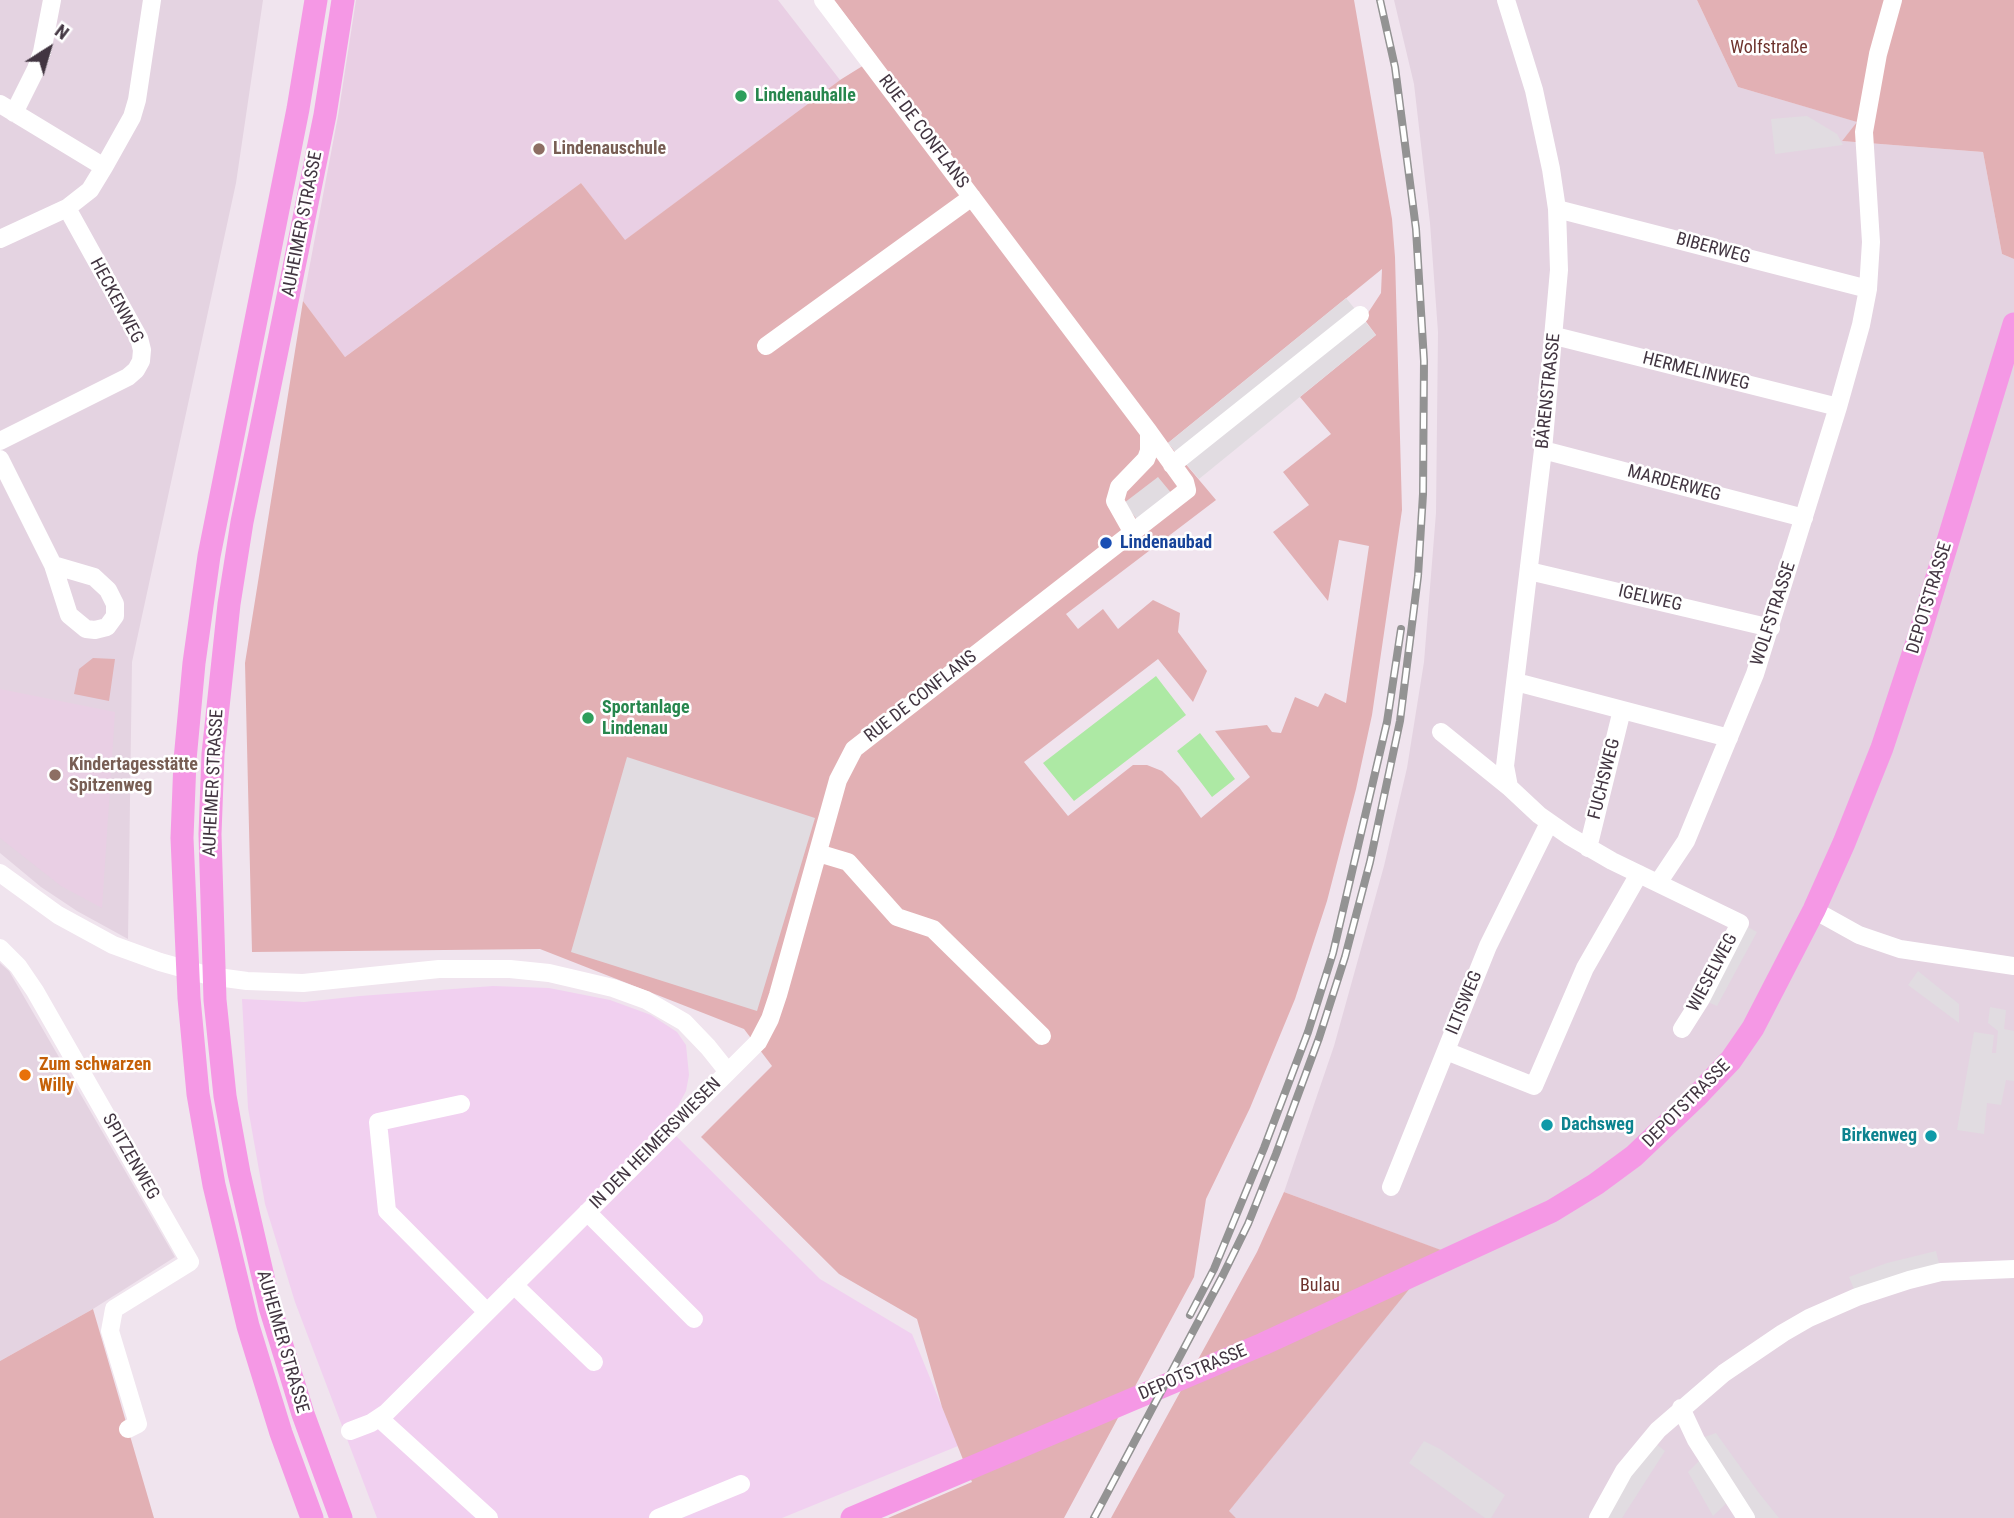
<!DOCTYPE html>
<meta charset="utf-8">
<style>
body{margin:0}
#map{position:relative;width:2014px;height:1518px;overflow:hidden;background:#f0e4ee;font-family:"Roboto Condensed",sans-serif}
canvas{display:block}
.north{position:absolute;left:14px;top:14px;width:70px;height:70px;-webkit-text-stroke:5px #fff;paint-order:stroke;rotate:37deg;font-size:19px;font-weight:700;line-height:28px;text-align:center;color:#423541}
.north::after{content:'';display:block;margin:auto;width:24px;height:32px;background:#423541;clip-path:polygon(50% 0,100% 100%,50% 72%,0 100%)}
</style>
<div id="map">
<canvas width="2014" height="1518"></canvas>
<div class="north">N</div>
</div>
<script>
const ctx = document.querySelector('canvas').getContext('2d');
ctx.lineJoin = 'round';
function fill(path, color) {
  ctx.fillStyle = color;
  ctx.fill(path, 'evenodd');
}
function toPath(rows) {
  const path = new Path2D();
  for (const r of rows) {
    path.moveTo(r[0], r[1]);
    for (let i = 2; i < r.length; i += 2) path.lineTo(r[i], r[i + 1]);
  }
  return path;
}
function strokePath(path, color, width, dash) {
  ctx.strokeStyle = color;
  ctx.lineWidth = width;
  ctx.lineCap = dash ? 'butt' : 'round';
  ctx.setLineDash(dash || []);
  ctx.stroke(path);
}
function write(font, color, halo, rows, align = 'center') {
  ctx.font = font + ' "Roboto Condensed",sans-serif';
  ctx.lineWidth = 5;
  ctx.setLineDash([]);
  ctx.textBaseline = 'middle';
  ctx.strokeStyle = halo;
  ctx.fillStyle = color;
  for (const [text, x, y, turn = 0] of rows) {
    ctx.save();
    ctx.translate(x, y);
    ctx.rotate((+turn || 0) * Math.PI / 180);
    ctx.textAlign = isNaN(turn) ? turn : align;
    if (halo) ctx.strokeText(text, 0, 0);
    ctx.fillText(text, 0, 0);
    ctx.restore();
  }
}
const residential = toPath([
 [0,0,263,0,236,183,132,662,128,939,77,911,41,887,0,853],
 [1394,0,1697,0,1738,87,1858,122,1842,141,1983,152,2002,254,2014,259,2014,1518,1236,1518,1228,1512,1440,1250,1284,1192,1334,1046,1384,866,1407,768,1424,662,1436,513,1438,332,1430,223,1414,84],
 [0,963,9,971,175,1257,93,1309,0,1361]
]);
const commercial = toPath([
 [493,986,549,988,610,1000,651,1015,677,1032,686,1045,689,1075,686,1091,678,1106,663,1123,820,1279,912,1334,958,1446,782,1518,377,1518,295,1302,265,1204,248,1108,242,999,304,1002,360,996]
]);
const education = toPath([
 [356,0,778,0,840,80,624,241,581,183,345,357,303,301,338,116],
 [0,689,115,712,102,908,61,886,0,838]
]);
const green = toPath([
 [834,0,1354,0,1392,219,1395,257,1402,510,1372,715,1356,789,1327,901,1295,999,1250,1108,1206,1199,1194,1277,1064,1518,888,1518,972,1482,942,1407,917,1319,839,1274,701,1137,772,1066,744,1029,540,949,252,952,245,663,303,301,345,357,581,183,625,240,840,80,877,57],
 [1382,269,1381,293,1364,319,1376,335,1300,397,1331,434,1283,472,1309,505,1273,532,1328,601,1339,540,1369,546,1346,703,1325,693,1318,707,1295,697,1281,733,1272,732,1267,725,1215,731,1250,777,1201,818,1179,787,1162,771,1147,765,1133,765,1068,816,1024,762,1158,659,1193,702,1207,671,1178,632,1180,613,1153,600,1118,629,1103,609,1078,629,1066,614,1216,500,1168,443],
 [1697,0,2014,0,2014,259,2002,254,1983,152,1842,141,1857,122,1738,87],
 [93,658,115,659,109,701,74,694,79,669],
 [1284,1192,1441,1250,1229,1511,1236,1518,1111,1518,1257,1252],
 [93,1309,154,1518,0,1518,0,1361]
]);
const parking = toPath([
 [1807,116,1837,134,1843,145,1775,154,1771,119],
 [1346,298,1376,335,1199,479,1168,443],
 [1158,477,1177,500,1142,526,1124,503],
 [627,757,815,818,757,1011,571,952],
 [1740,923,1757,932,1717,1006,1701,999],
 [1918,971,1959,1004,1959,1023,1908,985],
 [1990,1007,2006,1010,2004,1029,2014,1031,2014,1081,2006,1080,2001,1105,1987,1103,1984,1134,1957,1130,1974,1032,1994,1035,1992,1053,1996,1053,1998,1031,1988,1023],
 [1936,1251,1941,1272,1857,1297,1849,1277,1887,1263],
 [1716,1433,1759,1493,1779,1518,1746,1518,1731,1499,1713,1516,1688,1472,1705,1455,1696,1440],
 [1650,1439,1665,1451,1622,1518,1598,1518],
 [1424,1441,1440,1449,1505,1495,1491,1518,1485,1518,1409,1463]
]);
const water = toPath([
 [1156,676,1186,715,1074,801,1043,763],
 [1200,733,1235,779,1212,797,1177,751]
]);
const minor = toPath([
 [1506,0,1534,90,1551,169,1557,209,1559,270,1543,450,1505,766,1509,787,1539,815,1569,836,1612,861,1740,923,1701,999,1682,1029],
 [0,104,104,167],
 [14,113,36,69,42,52,52,0],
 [1557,209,1868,289],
 [0,239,67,208,90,190,104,167,132,117,137,100,152,0],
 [1555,336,1838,407],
 [766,346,972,197],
 [0,441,128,377,136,370,141,361,142,350,139,338,67,208],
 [1543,450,1804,518],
 [0,459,53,565,69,615,86,629,95,630,107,627,115,616,115,604,108,590,94,577,53,565],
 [1172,465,1360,315],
 [1133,533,1115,501,1119,487,1146,459,1149,451,1149,432],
 [1529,571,1771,628],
 [1516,682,1729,738],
 [1441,732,1509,787],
 [1588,848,1622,710],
 [818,853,848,862,897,917,933,929,1042,1036],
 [0,873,58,915,113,945,160,962,210,976,247,981,303,983,439,969,510,969,549,973,613,988,646,1000,684,1022,708,1047,728,1072],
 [1658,883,1686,841,1755,674,1838,407,1861,325,1868,289,1871,242,1864,132,1878,54,1893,0],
 [1814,910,1859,935,1900,949,2014,966],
 [0,948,18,966,35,991,190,1262,114,1309,110,1331,138,1424,128,1429],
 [1446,1051,1534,1086,1585,968,1639,874],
 [461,1104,378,1122,387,1211,487,1312],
 [1391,1187,1488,946,1549,823],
 [587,1212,694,1319],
 [514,1285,594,1362],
 [1681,1408,1696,1440,1746,1518],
 [379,1418,489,1518],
 [350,1431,371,1423,386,1413,758,1042,770,1019,778,995,838,780,854,749,1187,490,1185,482,1149,432,823,0],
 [658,1518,741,1484],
 [1598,1518,1624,1471,1658,1430,1724,1373,1783,1333,1809,1318,1857,1297,1909,1280,1941,1272,2014,1269]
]);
const major = toPath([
 [312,1518,281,1433,248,1326,214,1185,198,1094,189,998,182,838,185,760,194,663,209,556,298,109,316,0],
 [341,1518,303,1414,270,1307,239,1173,225,1096,215,1000,210,834,213,754,229,604,242,522,325,115,343,0],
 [852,1518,1263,1344,1552,1211,1596,1184,1634,1156,1696,1097,1731,1060,1753,1028,1814,910,1844,843,1882,748,1919,636,2014,324]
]);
const rail = toPath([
 [1190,1315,1214,1269,1264,1148,1308,1032,1333,953,1387,722,1401,629],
 [1094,1518,1223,1275,1248,1224,1276,1154,1319,1038,1345,957,1370,862,1400,721,1418,576,1423,494,1424,361,1416,229,1395,67,1380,0]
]);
const markers = [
 [741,96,7,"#2e9e5b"],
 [539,149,7,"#8d6e63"],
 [1106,543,7,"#1a4fb4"],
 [588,718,7,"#2e9e5b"],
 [55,775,7,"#8d6e63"],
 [25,1075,7,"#e8710a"],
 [1547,1125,7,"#0f9aa8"],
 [1931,1136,7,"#0f9aa8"]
];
const parkNames = [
 ["Wolfstraße",1769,48],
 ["Bulau",1320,1286]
];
const leisureNames = [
 ["Lindenauhalle",755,96],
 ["Sportanlage",602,708],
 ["Lindenau",602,729]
];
const streetNames = [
 ["RUE DE CONFLANS",923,132,53],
 ["AUHEIMER STRASSE",303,224,-79],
 ["BIBERWEG",1713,249,15],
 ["HECKENWEG",116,301,62],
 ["HERMELINWEG",1696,372,14],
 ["BÄRENSTRASSE",1549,391,-84],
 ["MARDERWEG",1674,484,15],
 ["DEPOTSTRASSE",1930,598,-73],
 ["IGELWEG",1650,599,13],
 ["WOLFSTRASSE",1774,614,-72],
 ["RUE DE CONFLANS",921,697,-38],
 ["FUCHSWEG",1605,779,-76],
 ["AUHEIMER STRASSE",214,783,-87],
 ["WIESELWEG",1713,973,-62],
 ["ILTISWEG",1465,1003,-68],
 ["DEPOTSTRASSE",1687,1104,-45],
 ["IN DEN HEIMERSWIESEN",656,1144,-45],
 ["SPITZENWEG",130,1157,60],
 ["AUHEIMER STRASSE",282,1342,74],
 ["DEPOTSTRASSE",1193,1373,-23]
];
const educationNames = [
 ["Lindenauschule",553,149],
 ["Kindertagesstätte",69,765],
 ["Spitzenweg",69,786]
];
const transitNames = [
 ["Lindenaubad",1120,543]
];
const foodNames = [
 ["Zum schwarzen",39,1065],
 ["Willy",39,1086]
];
const cultureNames = [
 ["Dachsweg",1561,1125],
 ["Birkenweg",1917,1136,"right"]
];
fill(residential, '#e4d3e1');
fill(commercial, '#f1d0f0');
fill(education, '#e9cfe4');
fill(green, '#e2b0b4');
fill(parking, '#e1dce1');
fill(water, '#ade9a4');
strokePath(minor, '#fff', 18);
strokePath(major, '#f598e5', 23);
strokePath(rail, '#939393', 8);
strokePath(rail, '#fff', 5, [16]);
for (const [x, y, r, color] of markers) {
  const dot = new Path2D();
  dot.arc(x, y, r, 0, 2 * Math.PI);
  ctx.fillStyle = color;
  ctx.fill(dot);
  strokePath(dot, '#fff', 2.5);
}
write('18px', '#6e332d', '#fff', parkNames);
write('bold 18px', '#27864d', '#fff', leisureNames, 'left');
write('18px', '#423541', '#fff', streetNames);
write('bold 18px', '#785e54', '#fff', educationNames, 'left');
write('bold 18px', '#164399', '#fff', transitNames, 'left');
write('bold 18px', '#c56008', '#fff', foodNames, 'left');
write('bold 18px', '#0d838f', '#fff', cultureNames, 'left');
</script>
